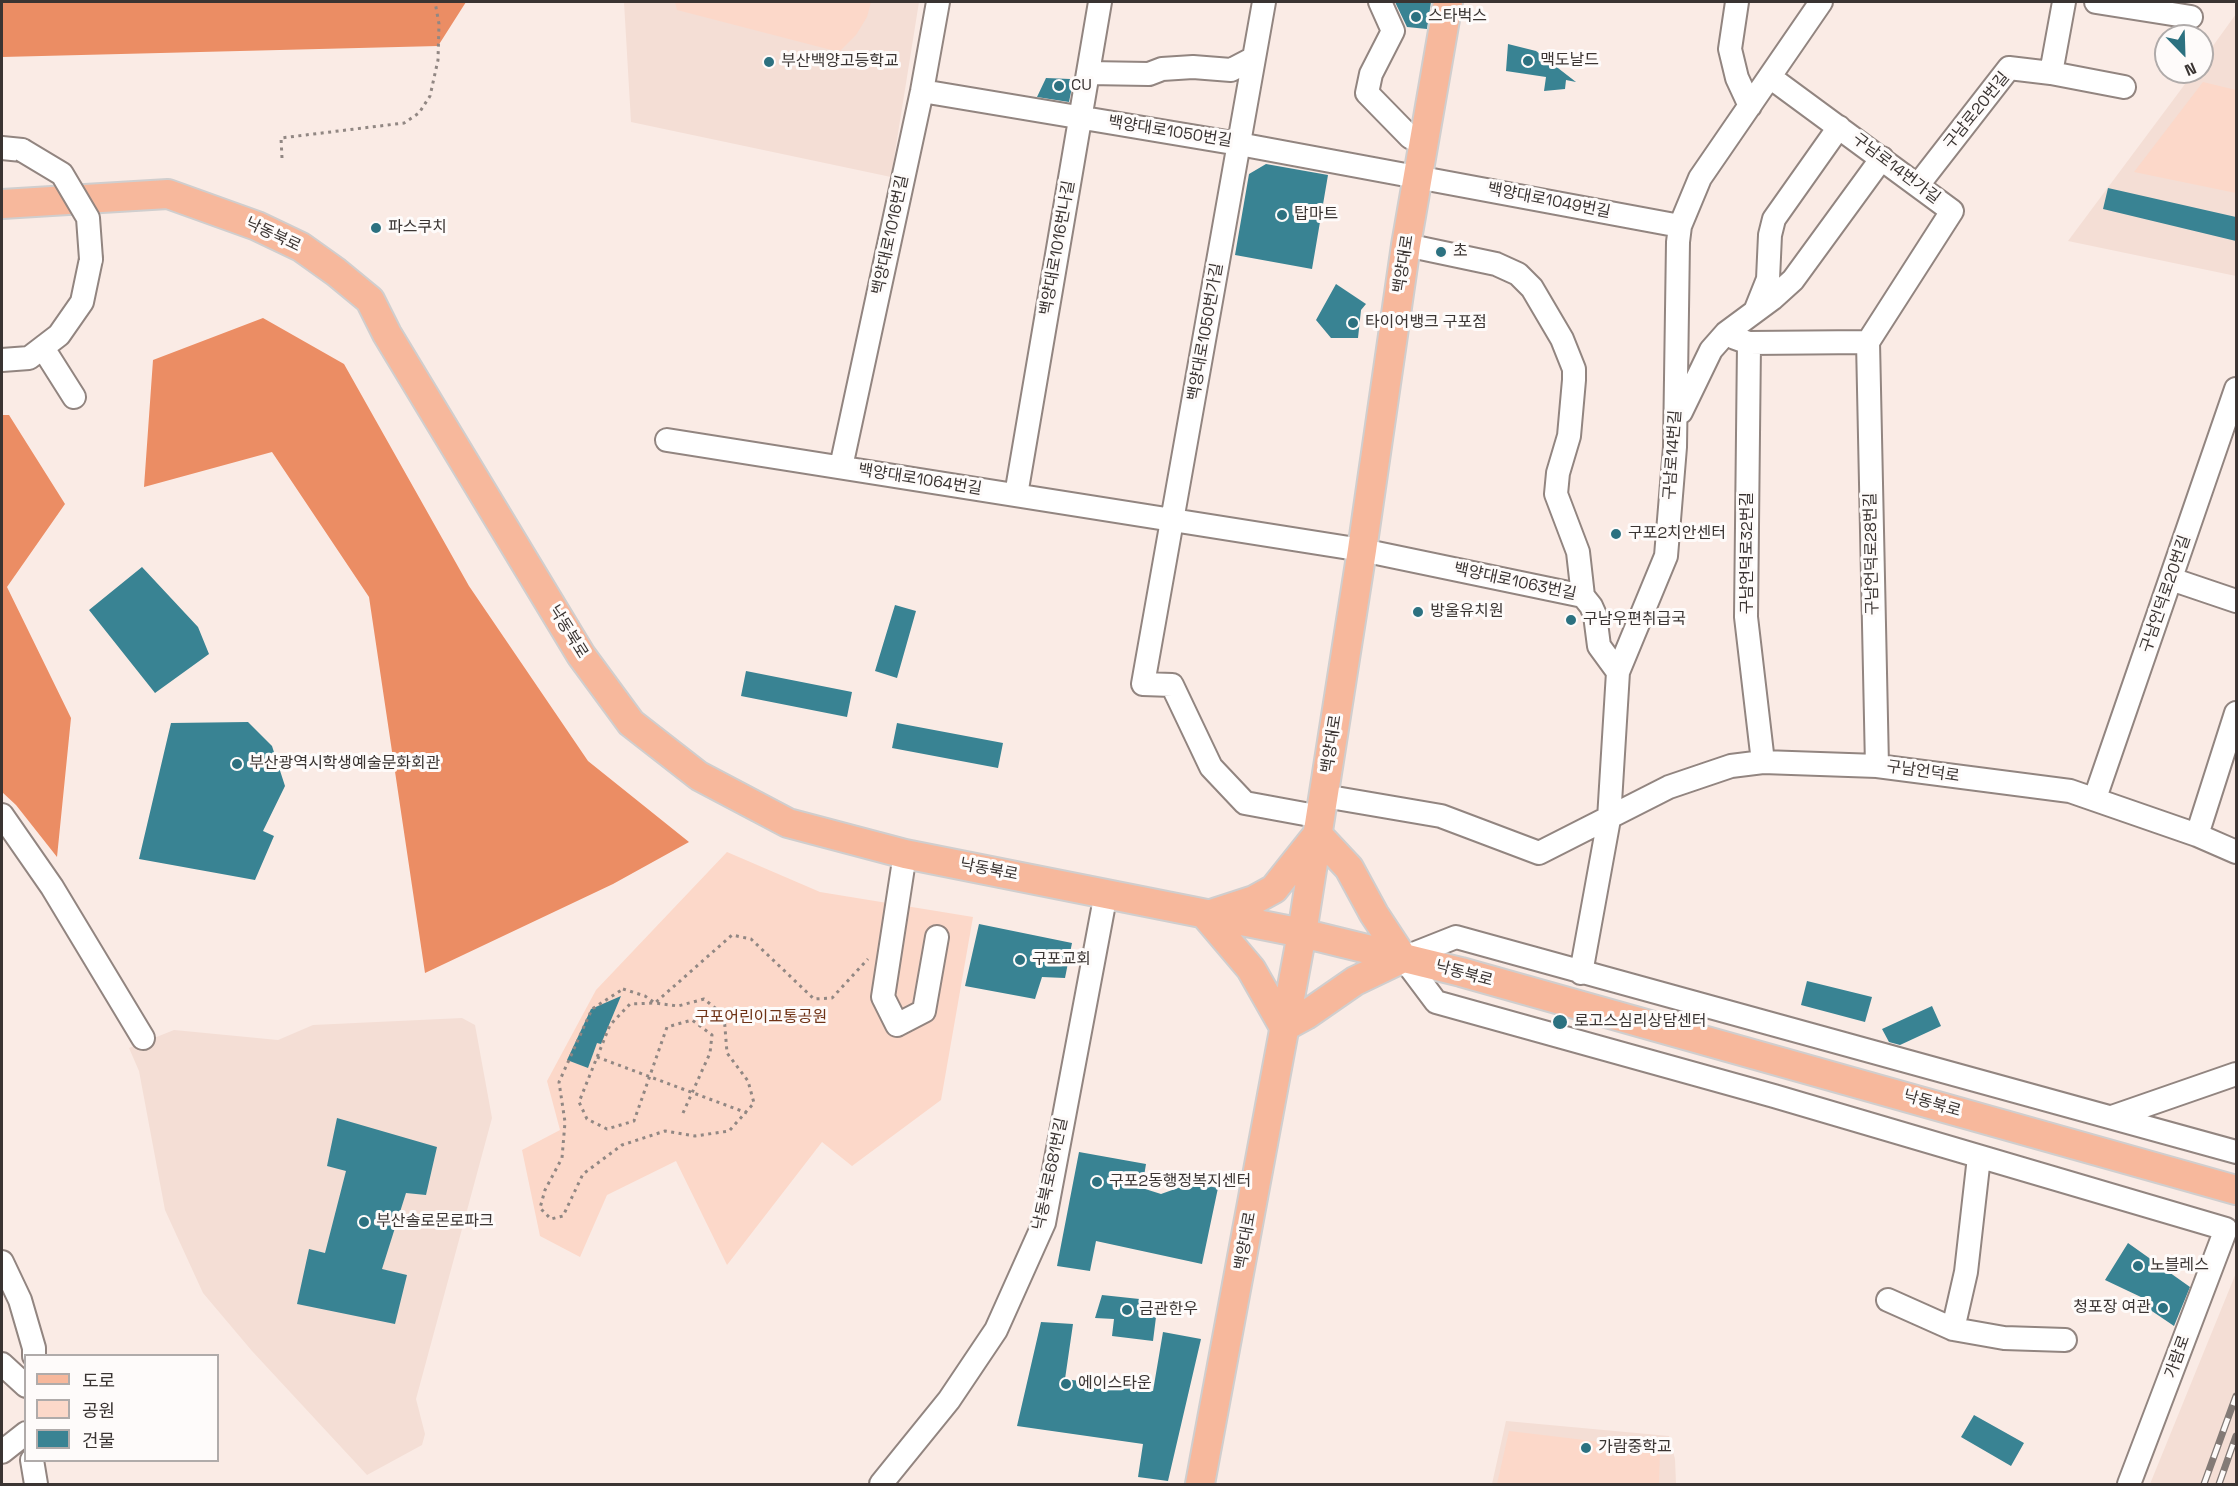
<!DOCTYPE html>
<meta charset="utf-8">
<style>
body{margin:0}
#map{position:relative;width:2238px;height:1486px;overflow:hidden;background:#faebe5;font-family:"Space Grotesk","Noto Sans KR",sans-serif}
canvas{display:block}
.frame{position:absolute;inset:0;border:3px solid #3a3432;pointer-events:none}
.legend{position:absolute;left:24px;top:1354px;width:195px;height:108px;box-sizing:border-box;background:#fefbfa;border:2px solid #b0abaa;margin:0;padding:8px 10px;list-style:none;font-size:18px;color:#3a3432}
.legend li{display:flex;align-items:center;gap:12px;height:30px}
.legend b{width:30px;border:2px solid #b0abaa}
.north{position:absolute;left:2154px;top:24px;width:60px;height:60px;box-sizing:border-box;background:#fefbfa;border:2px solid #b0abaa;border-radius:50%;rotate:157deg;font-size:16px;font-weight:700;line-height:24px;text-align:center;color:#3a3432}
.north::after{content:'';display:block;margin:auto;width:21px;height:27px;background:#2c7180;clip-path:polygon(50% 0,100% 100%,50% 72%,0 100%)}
</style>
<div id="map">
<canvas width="2238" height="1486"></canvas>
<div class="frame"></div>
<ul class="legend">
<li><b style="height:8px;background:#f7b89c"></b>도로</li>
<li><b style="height:16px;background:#fcd8c9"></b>공원</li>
<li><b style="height:16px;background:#398393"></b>건물</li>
</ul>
<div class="north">N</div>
</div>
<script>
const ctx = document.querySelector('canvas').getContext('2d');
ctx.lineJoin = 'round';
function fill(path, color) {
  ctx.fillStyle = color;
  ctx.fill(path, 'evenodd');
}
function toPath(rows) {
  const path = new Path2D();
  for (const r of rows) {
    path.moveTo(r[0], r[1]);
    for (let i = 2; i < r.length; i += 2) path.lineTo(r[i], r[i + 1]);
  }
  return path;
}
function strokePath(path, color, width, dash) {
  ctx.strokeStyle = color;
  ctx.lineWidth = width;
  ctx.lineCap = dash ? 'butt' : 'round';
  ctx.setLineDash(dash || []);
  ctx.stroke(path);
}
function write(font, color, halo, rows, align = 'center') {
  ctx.font = font + ' "Space Grotesk","Noto Sans KR",sans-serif';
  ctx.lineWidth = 6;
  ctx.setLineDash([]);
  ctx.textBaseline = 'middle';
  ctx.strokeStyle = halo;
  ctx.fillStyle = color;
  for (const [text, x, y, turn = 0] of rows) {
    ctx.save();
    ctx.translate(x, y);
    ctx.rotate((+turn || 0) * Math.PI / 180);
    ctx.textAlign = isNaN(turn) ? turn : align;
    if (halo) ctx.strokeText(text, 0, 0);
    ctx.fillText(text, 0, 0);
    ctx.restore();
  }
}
const built = toPath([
 [624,2,919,2,891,177,631,122],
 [2236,14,2236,276,2068,241,2194,72,2202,72,2202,61],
 [462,1018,475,1025,492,1118,416,1399,425,1434,422,1445,367,1475,252,1351,203,1293,165,1210,139,1071,129,1048,174,1030,278,1040,313,1025],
 [2236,1273,2236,1484,2150,1484],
 [1506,1421,1669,1436,1675,1459,1676,1484,1492,1484]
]);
const green = toPath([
 [675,2,871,2,867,17,856,35,839,52,677,10],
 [2203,82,2236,90,2236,193,2134,172],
 [727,852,820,892,973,917,941,1100,852,1166,822,1142,727,1265,676,1161,607,1195,580,1257,540,1236,522,1150,560,1130,547,1081,596,990],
 [1509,1431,1660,1449,1659,1484,1497,1484]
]);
const forest = toPath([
 [2,2,466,2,438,46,2,57],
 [263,318,344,364,469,586,588,761,689,842,613,884,425,973,369,597,272,452,144,487,153,360],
 [2,415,9,415,65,504,7,587,71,718,57,857,16,805,2,792]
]);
const building = toPath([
 [1395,2,1431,2,1427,29,1407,27],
 [1508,44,1536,51,1576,82,1566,80,1565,89,1544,91,1546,77,1506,71],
 [1046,78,1070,79,1073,82,1069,102,1037,97],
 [1266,164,1328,175,1312,269,1235,255,1249,174],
 [2108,188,2236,217,2236,241,2103,209],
 [1336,284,1366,304,1361,310,1358,338,1331,338,1316,320],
 [142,567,198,627,209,654,155,693,89,610],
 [895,605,916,611,897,678,875,671],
 [746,671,852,692,847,717,741,696],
 [248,722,272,746,285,786,263,831,274,836,255,880,139,859,171,723],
 [897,723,1003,743,998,768,892,748],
 [979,924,1072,943,1065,978,1042,977,1035,999,965,986],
 [1807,981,1872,997,1865,1022,1801,1005],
 [621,996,601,1044,597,1043,588,1068,567,1060,591,1009],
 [1932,1006,1941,1026,1900,1045,1889,1042,1882,1029],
 [337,1118,437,1147,426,1195,406,1193,382,1269,407,1275,395,1324,297,1304,309,1249,325,1253,346,1171,327,1166],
 [1079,1152,1146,1164,1142,1188,1161,1194,1192,1183,1218,1188,1202,1264,1096,1241,1090,1271,1057,1266],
 [2128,1243,2190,1287,2174,1326,2140,1303,2143,1298,2105,1280],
 [1102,1295,1158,1301,1153,1341,1112,1336,1114,1319,1095,1318],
 [1041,1322,1073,1324,1065,1379,1153,1391,1163,1332,1201,1339,1168,1481,1138,1477,1143,1444,1017,1426],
 [1974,1415,2024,1443,2011,1466,1961,1437]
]);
const path = toPath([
 [282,158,281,138,404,123,419,113,430,96,438,60,439,24,435,2],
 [623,989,645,996,655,1003,678,1006,704,999,724,1015,727,1053,748,1081,754,1103,729,1131,695,1136,665,1131,622,1145,583,1174,563,1216,551,1219,540,1208,545,1190,562,1158,565,1122,559,1082,592,1009,623,989],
 [597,1057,747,1113],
 [683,1113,710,1053,712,1035,692,1020,667,1027,634,1121,607,1129,587,1119,579,1102,610,1025,630,1004,655,1003,732,935,751,939,814,999,832,998,868,959]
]);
const minor = toPath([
 [1264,2,1143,684,1172,685,1211,767,1245,803,1321,817],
 [1380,2,1393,31,1371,74,1367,93,1410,137,1423,144],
 [1737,2,1730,49,1737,78,1750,106],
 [2096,2,2191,17],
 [1088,73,1149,74,1162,69,1193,67,1231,70,1254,58],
 [2051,73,2064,2],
 [1770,77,1952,211,1868,342,1877,766],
 [922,91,1239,144,1680,226],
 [2,148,22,150],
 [1918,185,2009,68,2051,73,2124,87],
 [1406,245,1496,264,1518,274,1532,288,1562,339,1574,369,1574,380,1569,436,1558,473,1556,494,1578,552,1583,596],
 [1756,309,1768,279,1770,235,1774,219,1839,127],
 [1735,338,1749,343,1868,342],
 [1749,343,1746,617,1763,762],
 [43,348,74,397],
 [2,360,29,358,59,335,82,302,91,259],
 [1681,412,1711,350,1726,333,1772,299,1793,280,1882,158],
 [667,440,1362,550,1583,596,1591,606,1595,615,1599,646,1618,672],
 [841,467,922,91,938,2],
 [1016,495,1100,2],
 [2171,579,2236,601],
 [1324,796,1441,816,1539,853,1669,787,1731,766,1763,762,1877,766,2070,791,2197,835,2236,852],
 [2095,798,2236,389],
 [2,815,52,887,143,1038],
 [2197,835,2236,713],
 [905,854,883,997,897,1025,924,1011,937,937],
 [1581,973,1609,819,1618,672,1666,556,1675,447,1678,242,1680,226,1700,178,1821,2],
 [2112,1117,2236,1074],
 [2,1262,20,1300,34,1348,34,1356],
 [1888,1300,1953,1329,1966,1272,1979,1157],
 [1953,1329,2004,1338,2065,1340],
 [2,1364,26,1386],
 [2,1452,26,1433],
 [32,1460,36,1484],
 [881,1484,949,1400,996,1330,1044,1223,1106,893],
 [2129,1484,2226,1229,1774,1096,1436,1002,1403,958,1456,937,2236,1152]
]);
const major = toPath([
 [2,204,168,194,257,226,301,247,336,272,370,300,387,334,581,655,631,723,699,776,788,823,905,854,1302,933,1461,972,2236,1190],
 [1318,835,1349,868,1374,914,1403,958],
 [1208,915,1254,900,1274,889,1317,835],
 [1206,916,1251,969,1284,1027],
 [1284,1027,1306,1015,1355,981,1403,958],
 [1200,1484,1302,933,1362,550,1406,245,1448,2]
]);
const rail = toPath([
 [2204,1484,2236,1396],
 [2219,1484,2236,1436]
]);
const minorBridge = toPath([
 [22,150,62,174,88,218,91,259]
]);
const markers = [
 [1416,17,6,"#2c7180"],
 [1528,61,6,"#2c7180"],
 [769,62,6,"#2c7180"],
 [1059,86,6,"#2c7180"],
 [1282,215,6,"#2c7180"],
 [376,228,6,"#2c7180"],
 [1441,252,6,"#2c7180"],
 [1353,323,6,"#2c7180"],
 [1616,534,6,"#2c7180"],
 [1418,612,6,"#2c7180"],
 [1571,620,6,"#2c7180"],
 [237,764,6,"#2c7180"],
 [1020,960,6,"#2c7180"],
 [1560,1022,8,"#2c7180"],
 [1097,1182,6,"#2c7180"],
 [364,1222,6,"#2c7180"],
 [2138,1266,6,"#2c7180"],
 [2163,1308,6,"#2c7180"],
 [1127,1310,6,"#2c7180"],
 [1066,1384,6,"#2c7180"],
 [1586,1448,6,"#2c7180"]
];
const poiNames = [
 ["스타벅스",1428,17],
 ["맥도날드",1540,61],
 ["부산백양고등학교",781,62],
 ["CU",1071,86],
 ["탑마트",1294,215],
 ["파스쿠치",388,228],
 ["초",1453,252],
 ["타이어뱅크 구포점",1365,323],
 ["구포2치안센터",1628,534],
 ["방울유치원",1430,612],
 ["구남우편취급국",1583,620],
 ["부산광역시학생예술문화회관",249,764],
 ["구포교회",1032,960],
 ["로고스심리상담센터",1574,1022],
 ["구포2동행정복지센터",1109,1182],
 ["부산솔로몬로파크",376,1222],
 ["노블레스",2150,1266],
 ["청포장 여관",2151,1308,"right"],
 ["금관한우",1139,1310],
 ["에이스타운",1078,1384],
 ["가람중학교",1598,1448]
];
const streetNames = [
 ["구남로20번길",1977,111,-51],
 ["백양대로1050번길",1170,132,9],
 ["구남로14번가길",1896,169,37],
 ["백양대로1049번길",1549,201,11],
 ["낙동북로",273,235,25],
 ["백양대로1016번길",891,235,-78],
 ["백양대로1016번나길",1058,248,-80],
 ["백양대로",1404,264,-81],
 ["백양대로1050번가길",1206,332,-80],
 ["구남로14번길",1673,455,-86],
 ["백양대로1064번길",920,480,9],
 ["구남언덕로32번길",1748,553,-90],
 ["구남언덕로28번길",1872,554,-91],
 ["백양대로1063번길",1515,582,12],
 ["구남언덕로20번길",2166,594,-71],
 ["낙동북로",568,632,58],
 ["백양대로",1332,744,-81],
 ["구남언덕로",1923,772,8],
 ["낙동북로",989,870,11],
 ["낙동북로",1464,974,15],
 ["낙동북로",1932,1104,16],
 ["낙동북로681번길",1051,1174,-78],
 ["백양대로",1246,1241,-80],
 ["가람로",2178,1357,-70]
];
const parkNames = [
 ["구포어린이교통공원",761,1018]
];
fill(built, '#f4ded5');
fill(green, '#fcd8c9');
fill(forest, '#eb8d64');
fill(building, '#398393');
strokePath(minor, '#928580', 26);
strokePath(major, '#d0cece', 32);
strokePath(path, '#918783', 3, [3, 4.5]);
strokePath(minor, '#fff', 22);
strokePath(major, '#f7b89c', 28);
strokePath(rail, '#837a76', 7);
strokePath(rail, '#fefbfa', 4.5, [14]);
strokePath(minorBridge, '#928580', 26, []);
strokePath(minorBridge, '#fff', 22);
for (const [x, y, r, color] of markers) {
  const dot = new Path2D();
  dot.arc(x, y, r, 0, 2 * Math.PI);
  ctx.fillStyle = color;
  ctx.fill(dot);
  strokePath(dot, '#fefbfa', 2);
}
write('16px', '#3a3432', '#fefbfa', poiNames, 'left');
write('16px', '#3a3432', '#fefbfa', streetNames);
write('16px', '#6f3316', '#fefbfa', parkNames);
</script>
